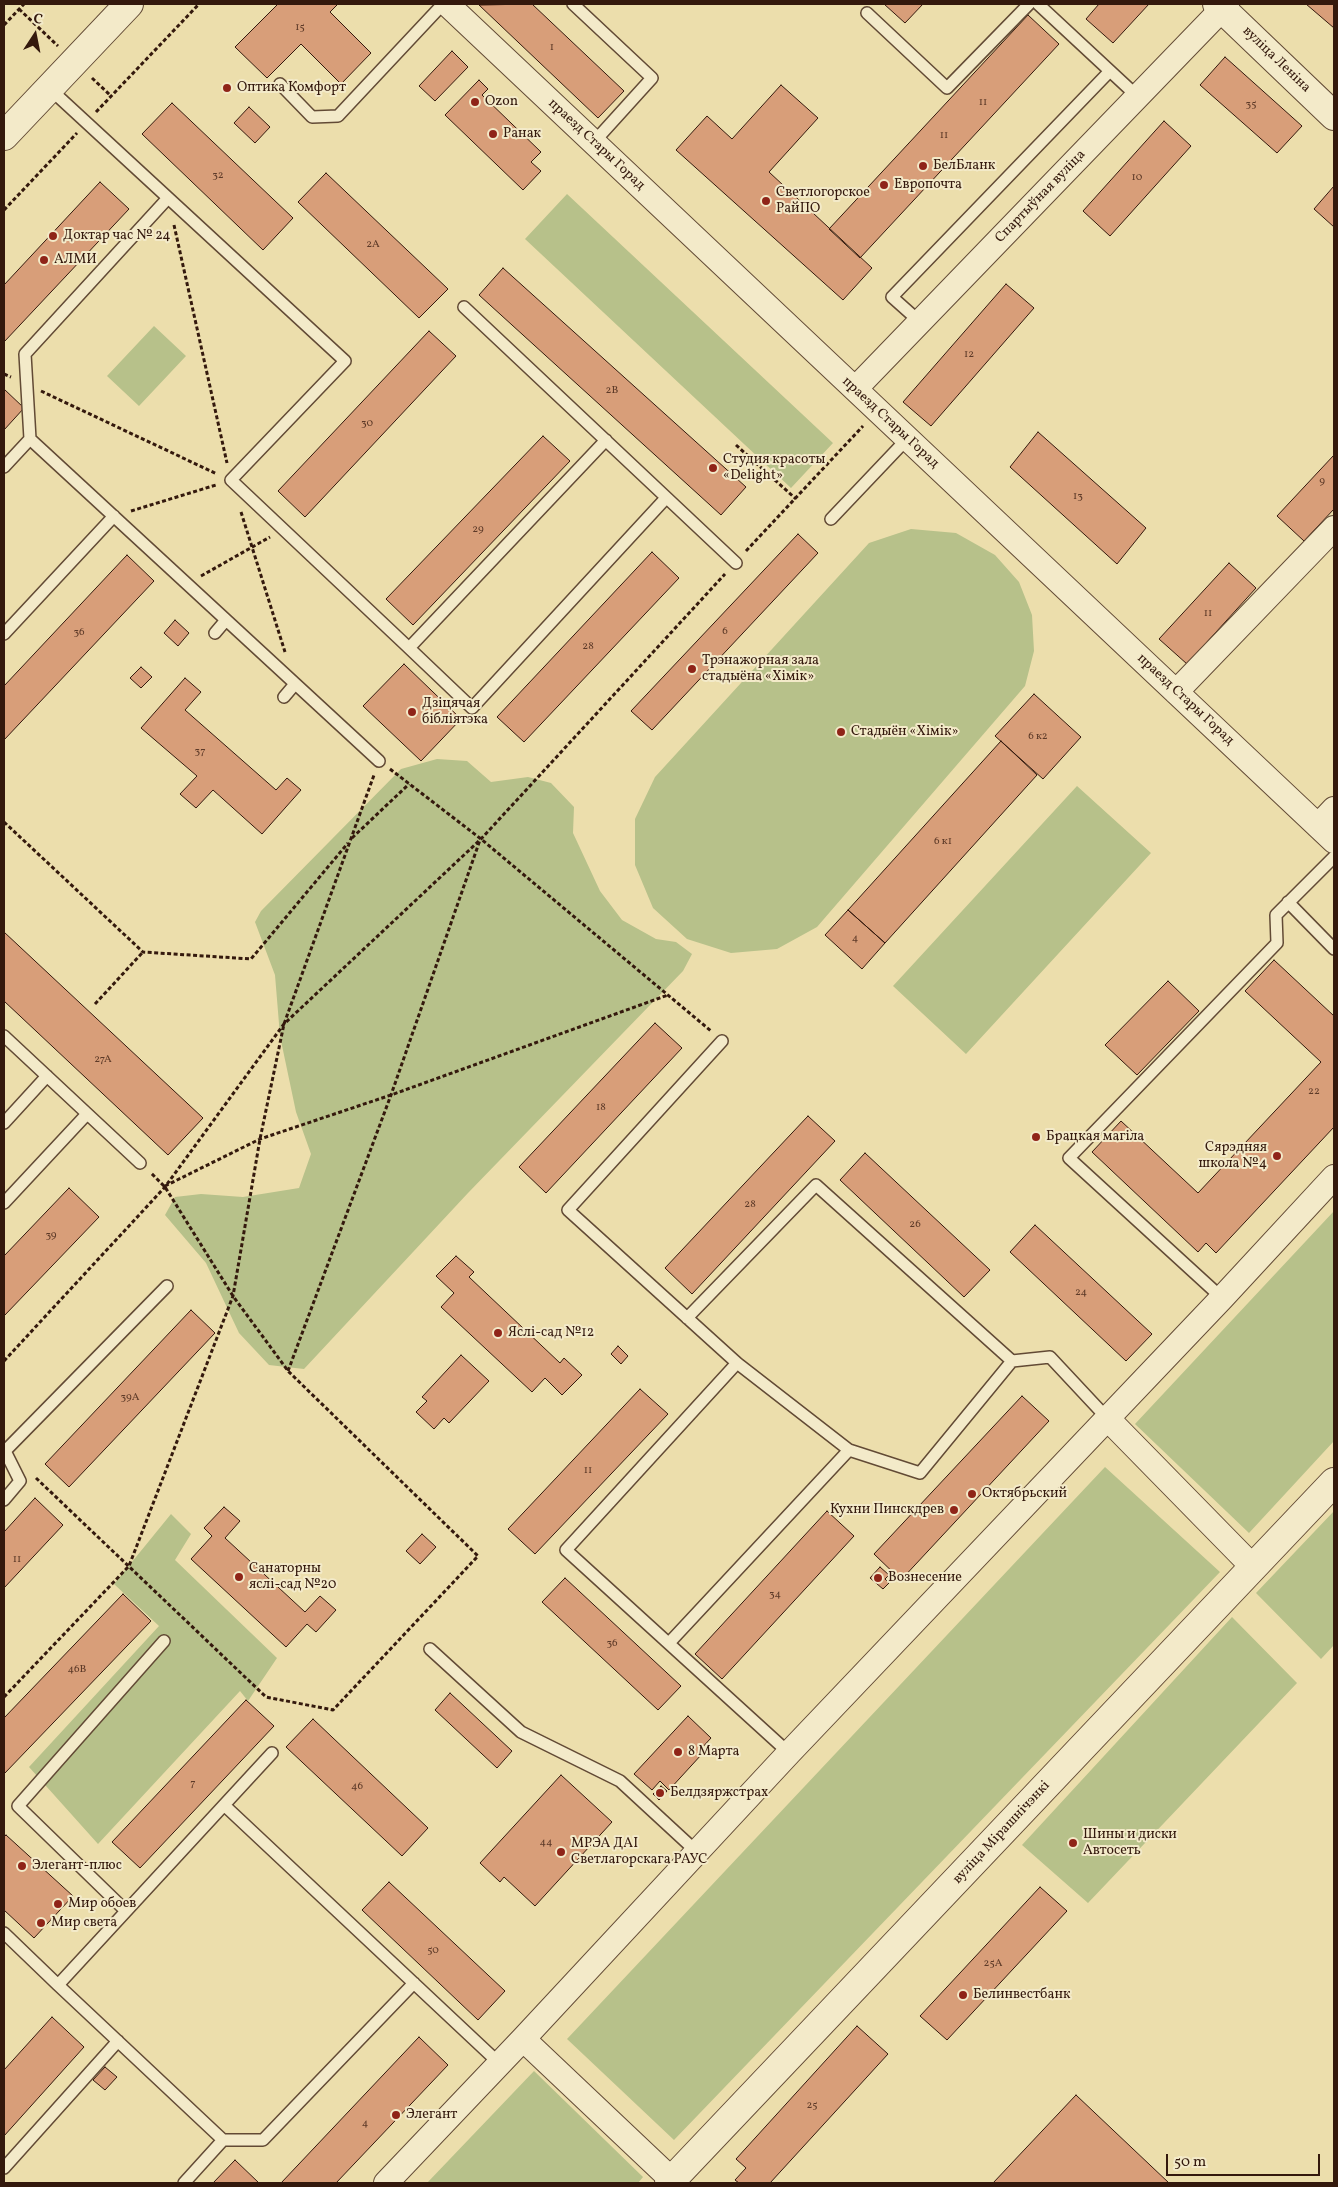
<!DOCTYPE html>
<meta charset="utf-8">
<style>
body{margin:0}
#map{position:relative;width:1338px;height:2187px;overflow:hidden;background:#ecdeac;font-family:Vollkorn,serif}
canvas{display:block}
.frame{position:absolute;inset:0;border:5px solid #34190d;pointer-events:none}
.north{position:absolute;left:10px;top:10px;width:50px;height:50px;-webkit-text-stroke:4px #f3eac9;paint-order:stroke;rotate:11deg;font-size:14px;font-weight:700;line-height:20px;text-align:center;color:#34190d}
.north::after{content:'';display:block;margin:auto;width:18px;height:22px;background:#34190d;clip-path:polygon(50% 0,100% 100%,50% 72%,0 100%)}
.scale{position:absolute;left:1166px;top:2154px;width:154px;height:22px;box-sizing:border-box;border:2px solid #34190d;border-top:0;padding-left:6px;font-size:15px;line-height:18px;white-space:nowrap;color:#34190d;-webkit-text-stroke:4px #f3eac9;paint-order:stroke}
</style>
<div id="map">
<canvas width="1338" height="2187"></canvas>
<div class="frame"></div>
<div class="north">С</div>
<div class="scale">50 m</div>
</div>
<script>
const ctx = document.querySelector('canvas').getContext('2d');
ctx.lineJoin = 'round';
function fill(path, color) {
  ctx.fillStyle = color;
  ctx.fill(path, 'evenodd');
}
function toPath(rows) {
  const path = new Path2D();
  for (const r of rows) {
    path.moveTo(r[0], r[1]);
    for (let i = 2; i < r.length; i += 2) path.lineTo(r[i], r[i + 1]);
  }
  return path;
}
function strokePath(path, color, width, dash) {
  ctx.strokeStyle = color;
  ctx.lineWidth = width;
  ctx.lineCap = dash ? 'butt' : 'round';
  ctx.setLineDash(dash || []);
  ctx.stroke(path);
}
function write(font, color, halo, rows, align = 'center') {
  ctx.font = font + ' Vollkorn,serif';
  ctx.lineWidth = 4;
  ctx.setLineDash([]);
  ctx.textBaseline = 'middle';
  ctx.strokeStyle = halo;
  ctx.fillStyle = color;
  for (const [text, x, y, turn = 0] of rows) {
    ctx.save();
    ctx.translate(x, y);
    ctx.rotate((+turn || 0) * Math.PI / 180);
    ctx.textAlign = isNaN(turn) ? turn : align;
    if (halo) ctx.strokeText(text, 0, 0);
    ctx.fillText(text, 0, 0);
    ctx.restore();
  }
}
const green = toPath([
 [567,194,833,443,791,488,525,239],
 [154,326,186,356,139,406,107,376],
 [911,529,956,533,995,555,1019,582,1032,615,1034,651,1025,686,817,927,777,949,731,953,687,939,653,908,635,865,635,819,655,777,869,543],
 [437,759,467,761,491,782,528,777,551,783,574,807,573,833,600,891,622,920,656,939,676,942,692,954,683,971,468,1193,304,1369,269,1365,239,1333,206,1263,165,1215,175,1197,201,1194,243,1197,299,1188,311,1154,296,1112,280,1036,275,975,255,922,261,911,401,769],
 [1077,786,1151,853,966,1054,893,986],
 [1334,1211,1334,1441,1249,1533,1135,1424],
 [1105,1467,1220,1572,674,2140,567,2039],
 [1334,1511,1334,1645,1321,1659,1256,1593],
 [171,1514,191,1534,175,1560,277,1658,248,1701,240,1691,98,1844,29,1767,159,1626,114,1584],
 [1232,1617,1297,1683,1088,1903,1022,1845],
 [534,2071,643,2177,638,2183,427,2183]
]);
const building = toPath([
 [278,4,338,4,330,12,371,53,341,84,301,44,267,78,235,47,278,4],
 [532,4,624,91,598,118,479,5,532,4],
 [884,4,923,4,905,23,884,4],
 [1099,4,1149,4,1113,43,1086,19,1099,4],
 [1306,4,1334,4,1334,28,1306,4],
 [1028,15,1059,44,860,258,829,229,1028,15],
 [452,51,468,67,435,101,419,86,452,51],
 [1225,57,1302,126,1277,153,1200,85,1225,57],
 [479,80,488,89,482,95,541,152,531,162,541,171,523,190,445,115,479,80],
 [781,85,818,118,769,172,872,268,843,300,676,150,707,116,732,139,781,85],
 [172,103,293,218,263,250,142,134,172,103],
 [249,107,270,127,255,143,234,123,249,107],
 [1164,121,1191,146,1110,236,1083,211,1164,121],
 [326,173,448,289,419,318,298,202,326,173],
 [100,182,129,209,4,342,4,285,100,182],
 [1334,186,1334,227,1314,209,1334,186],
 [503,268,746,487,721,515,479,295,503,268],
 [1006,284,1034,308,931,426,903,402,1006,284],
 [429,331,456,356,305,517,278,491,429,331],
 [4,389,24,408,4,430,4,389],
 [1038,432,1146,528,1117,564,1010,467,1038,432],
 [543,436,570,461,413,625,386,599,543,436],
 [1334,455,1334,509,1304,541,1277,516,1334,455],
 [798,534,818,553,652,730,631,711,798,534],
 [652,552,679,578,524,742,497,717,652,552],
 [127,555,154,581,4,740,4,686,127,555],
 [1229,563,1256,588,1187,664,1159,639,1229,563],
 [175,620,189,633,178,646,164,633,175,620],
 [404,664,461,719,421,761,363,706,404,664],
 [141,667,152,677,141,688,130,678,141,667],
 [185,678,201,692,185,710,276,790,287,778,301,790,262,834,213,790,196,808,180,794,197,776,141,728,185,678],
 [1034,694,1081,737,1043,779,995,736,1034,694],
 [1001,741,1037,775,885,943,848,910,1001,741],
 [848,910,885,943,862,969,825,935,848,910],
 [4,932,203,1118,168,1155,4,1001,4,932],
 [1274,960,1334,1016,1334,1127,1216,1253,1206,1243,1198,1252,1092,1152,1121,1121,1198,1193,1321,1062,1245,991,1274,960],
 [1168,981,1199,1011,1137,1075,1105,1045,1168,981],
 [655,1023,682,1048,546,1193,519,1167,655,1023],
 [808,1116,835,1141,692,1294,665,1268,808,1116],
 [865,1153,990,1270,964,1297,840,1180,865,1153],
 [69,1188,99,1217,4,1316,4,1256,69,1188],
 [1035,1225,1152,1334,1126,1361,1010,1252,1035,1225],
 [456,1256,474,1272,469,1277,560,1363,564,1358,582,1375,562,1395,545,1378,532,1392,441,1307,454,1293,436,1276,456,1256],
 [191,1310,215,1333,69,1487,45,1464,191,1310],
 [618,1346,628,1356,621,1364,611,1354,618,1346],
 [461,1355,489,1381,449,1423,444,1418,434,1429,416,1412,427,1401,422,1397,461,1355],
 [640,1389,668,1414,535,1554,508,1529,640,1389],
 [1022,1396,1049,1421,901,1580,874,1554,1022,1396],
 [35,1498,63,1525,4,1588,4,1532,35,1498],
 [224,1507,240,1521,225,1538,305,1612,320,1596,336,1610,316,1632,307,1624,286,1647,191,1559,212,1536,204,1528,224,1507],
 [827,1511,854,1536,722,1679,695,1654,827,1511],
 [422,1534,436,1547,420,1564,406,1551,422,1534],
 [880,1567,889,1575,885,1579,889,1583,883,1589,870,1578,880,1567],
 [565,1578,681,1686,658,1710,542,1602,565,1578],
 [123,1594,151,1621,4,1774,4,1718,123,1594],
 [450,1693,512,1751,497,1768,435,1710,450,1693],
 [246,1700,274,1726,140,1868,112,1842,246,1700],
 [688,1716,711,1738,699,1751,702,1754,669,1790,660,1781,652,1790,634,1774,688,1716],
 [313,1719,428,1828,402,1856,286,1747,313,1719],
 [561,1775,612,1822,535,1906,504,1877,500,1882,480,1863,561,1775],
 [661,1786,667,1791,659,1800,653,1794,661,1786],
 [6,1835,73,1896,34,1938,4,1910,4,1837,6,1835],
 [389,1882,505,1991,478,2020,362,1910,389,1882],
 [1040,1887,1067,1911,947,2040,920,2016,1040,1887],
 [52,2017,84,2047,4,2136,4,2070,52,2017],
 [857,2026,888,2054,770,2183,739,2183,735,2180,746,2168,736,2159,857,2026],
 [419,2037,448,2065,336,2183,281,2183,419,2037],
 [105,2067,117,2077,105,2090,93,2080,105,2067],
 [1076,2095,1169,2183,993,2183,1076,2095],
 [235,2160,259,2183,213,2183,235,2160]
]);
const path = toPath([
 [19,9,58,46],
 [4,25,24,4],
 [92,78,111,96],
 [96,112,199,4],
 [4,210,77,133],
 [174,225,227,463],
 [4,374,11,377],
 [41,391,217,474],
 [736,445,796,499],
 [131,511,216,485],
 [241,512,285,652],
 [746,551,863,426],
 [201,576,270,537],
 [390,769,481,839,711,1031],
 [4,822,143,952,251,959,348,843],
 [352,838,409,784],
 [95,1004,143,952],
 [165,1186,260,1139,391,1095,668,995],
 [4,1361,165,1187,284,1024,481,839,725,574],
 [288,1371,391,1095,480,840],
 [36,1478,266,1697,333,1710,478,1556,288,1371,233,1296,165,1187,151,1173],
 [4,1697,129,1566,233,1296,260,1139,284,1024,374,775]
]);
const service = toPath([
 [573,4,652,78,594,142],
 [1038,4,1138,97],
 [867,13,947,88,1029,4],
 [280,84,312,117,338,116,443,4],
 [49,88,345,361,231,480,409,648,606,440],
 [168,198,25,354,30,439,379,761],
 [464,307,736,563],
 [920,322,892,297,1110,71],
 [4,467,30,439],
 [831,519,907,439],
 [215,633,226,620],
 [4,634,114,516],
 [409,648,472,708,666,498],
 [284,697,295,684],
 [1288,902,1334,949],
 [4,1036,140,1163],
 [722,1041,568,1210,737,1363,566,1550,789,1753],
 [4,1123,47,1076],
 [4,1203,87,1114],
 [1222,1298,1069,1158,1277,943,1276,915,1334,857],
 [687,1318,816,1185,1012,1361,920,1473,849,1450],
 [1012,1361,1050,1357,1107,1418],
 [4,1500,20,1481,5,1451,167,1286],
 [669,1643,849,1450,737,1363],
 [430,1649,521,1732,620,1781,698,1853],
 [224,1805,500,2064],
 [125,1910,18,1806,164,1641],
 [4,1933,58,1985,272,1753],
 [58,1985,223,2140,263,2140,414,1983],
 [4,2168,118,2041],
 [184,2183,223,2140]
]);
const minor = toPath([
 [447,4,1334,841],
 [855,389,1227,4],
 [1176,692,1334,528],
 [1318,826,1334,809],
 [1107,1418,1253,1567],
 [523,2039,672,2180],
 [386,2183,523,2039,789,1753,1222,1298,1334,1177]
]);
const tertiary = toPath([
 [1217,4,1334,116],
 [4,136,129,4],
 [669,2183,1334,1482]
]);
const markers = [
 [227,88,5,"#8f2418"],
 [475,102,5,"#8f2418"],
 [493,134,5,"#8f2418"],
 [923,166,5,"#8f2418"],
 [884,185,5,"#8f2418"],
 [766,201,5,"#8f2418"],
 [53,236,5,"#8f2418"],
 [44,260,5,"#8f2418"],
 [713,468,5,"#8f2418"],
 [692,669,5,"#8f2418"],
 [412,712,5,"#8f2418"],
 [841,732,5,"#8f2418"],
 [1036,1137,5,"#8f2418"],
 [1277,1156,5,"#8f2418"],
 [498,1333,5,"#8f2418"],
 [972,1494,5,"#8f2418"],
 [954,1510,5,"#8f2418"],
 [239,1577,5,"#8f2418"],
 [878,1578,5,"#8f2418"],
 [678,1752,5,"#8f2418"],
 [660,1793,5,"#8f2418"],
 [1073,1843,5,"#8f2418"],
 [561,1852,5,"#8f2418"],
 [22,1866,5,"#8f2418"],
 [58,1904,5,"#8f2418"],
 [41,1923,5,"#8f2418"],
 [963,1995,5,"#8f2418"],
 [396,2115,5,"#8f2418"]
];
const numberNames = [
 ["15",300,28],
 ["1",552,48],
 ["11",983,103],
 ["35",1251,105],
 ["11",944,136],
 ["32",218,176],
 ["10",1137,178],
 ["2А",373,245],
 ["12",969,355],
 ["2В",612,391],
 ["30",367,424],
 ["9",1322,482],
 ["13",1078,497],
 ["29",478,530],
 ["11",1208,614],
 ["6",725,632],
 ["36",79,633],
 ["28",588,647],
 ["6 к2",1038,737],
 ["37",200,752],
 ["6 к1",943,842],
 ["4",855,939],
 ["27А",103,1060],
 ["22",1314,1092],
 ["18",601,1108],
 ["28",750,1205],
 ["26",915,1225],
 ["39",51,1236],
 ["24",1081,1293],
 ["39А",130,1398],
 ["11",588,1471],
 ["11",17,1560],
 ["34",775,1595],
 ["36",612,1644],
 ["46В",77,1670],
 ["7",193,1784],
 ["46",357,1787],
 ["44",546,1843],
 ["50",433,1951],
 ["25А",993,1964],
 ["25",812,2106],
 ["4",365,2124]
];
const streetNames = [
 ["вуліца Леніна",1276,60,44],
 ["праезд Стары Горад",596,145,43],
 ["Спартыўная вуліца",1041,197,-46],
 ["праезд Стары Горад",890,423,43],
 ["праезд Стары Горад",1185,700,43],
 ["вуліца Мірашнічэнкі",1002,1833,-47]
];
const poiNames = [
 ["Оптика Комфорт",237,88],
 ["Ozon",485,102],
 ["Ранак",503,134],
 ["БелБланк",933,166],
 ["Европочта",894,185],
 ["Светлогорское",776,193],
 ["РайПО",776,209],
 ["Доктар час № 24",63,236],
 ["АЛМИ",54,260],
 ["Студия красоты",723,460],
 ["«Delight»",723,476],
 ["Трэнажорная зала",702,661],
 ["стадыёна «Хімік»",702,677],
 ["Дзіцячая",422,704],
 ["бібліятэка",422,720],
 ["Стадыён «Хімік»",851,732],
 ["Брацкая магіла",1046,1137],
 ["Сярэдняя",1267,1148,"right"],
 ["школа №4",1267,1164,"right"],
 ["Яслі-сад №12",508,1333],
 ["Октябрьский",982,1494],
 ["Кухни Пинскдрев",944,1510,"right"],
 ["Санаторны",249,1569],
 ["яслі-сад №20",249,1585],
 ["Вознесение",888,1578],
 ["8 Марта",688,1752],
 ["Белдзяржстрах",670,1793],
 ["Шины и диски",1083,1835],
 ["Автосеть",1083,1851],
 ["МРЭА ДАІ",571,1844],
 ["Светлагорскага РАУС",571,1860],
 ["Элегант-плюс",32,1866],
 ["Мир обоев",68,1904],
 ["Мир света",51,1923],
 ["Белинвестбанк",973,1995],
 ["Элегант",406,2115]
];
fill(green, '#b7c18a');
fill(building, '#d89e79');
strokePath(building, '#34190d', 1);
strokePath(service, '#624a35', 14);
strokePath(minor, '#624a35', 26);
strokePath(tertiary, '#624a35', 30);
strokePath(path, '#34190d', 3, [4, 2.5]);
strokePath(service, '#f3eac9', 11);
strokePath(minor, '#f3eac9', 24);
strokePath(tertiary, '#f3eac9', 28);
for (const [x, y, r, color] of markers) {
  const dot = new Path2D();
  dot.arc(x, y, r, 0, 2 * Math.PI);
  ctx.fillStyle = color;
  ctx.fill(dot);
  strokePath(dot, '#f3eac9', 2);
}
write('11px', '#5d3a28', null, numberNames);
write('14px', '#34190d', '#f3eac9', streetNames);
write('14px', '#34190d', '#f3eac9', poiNames, 'left');
</script>
